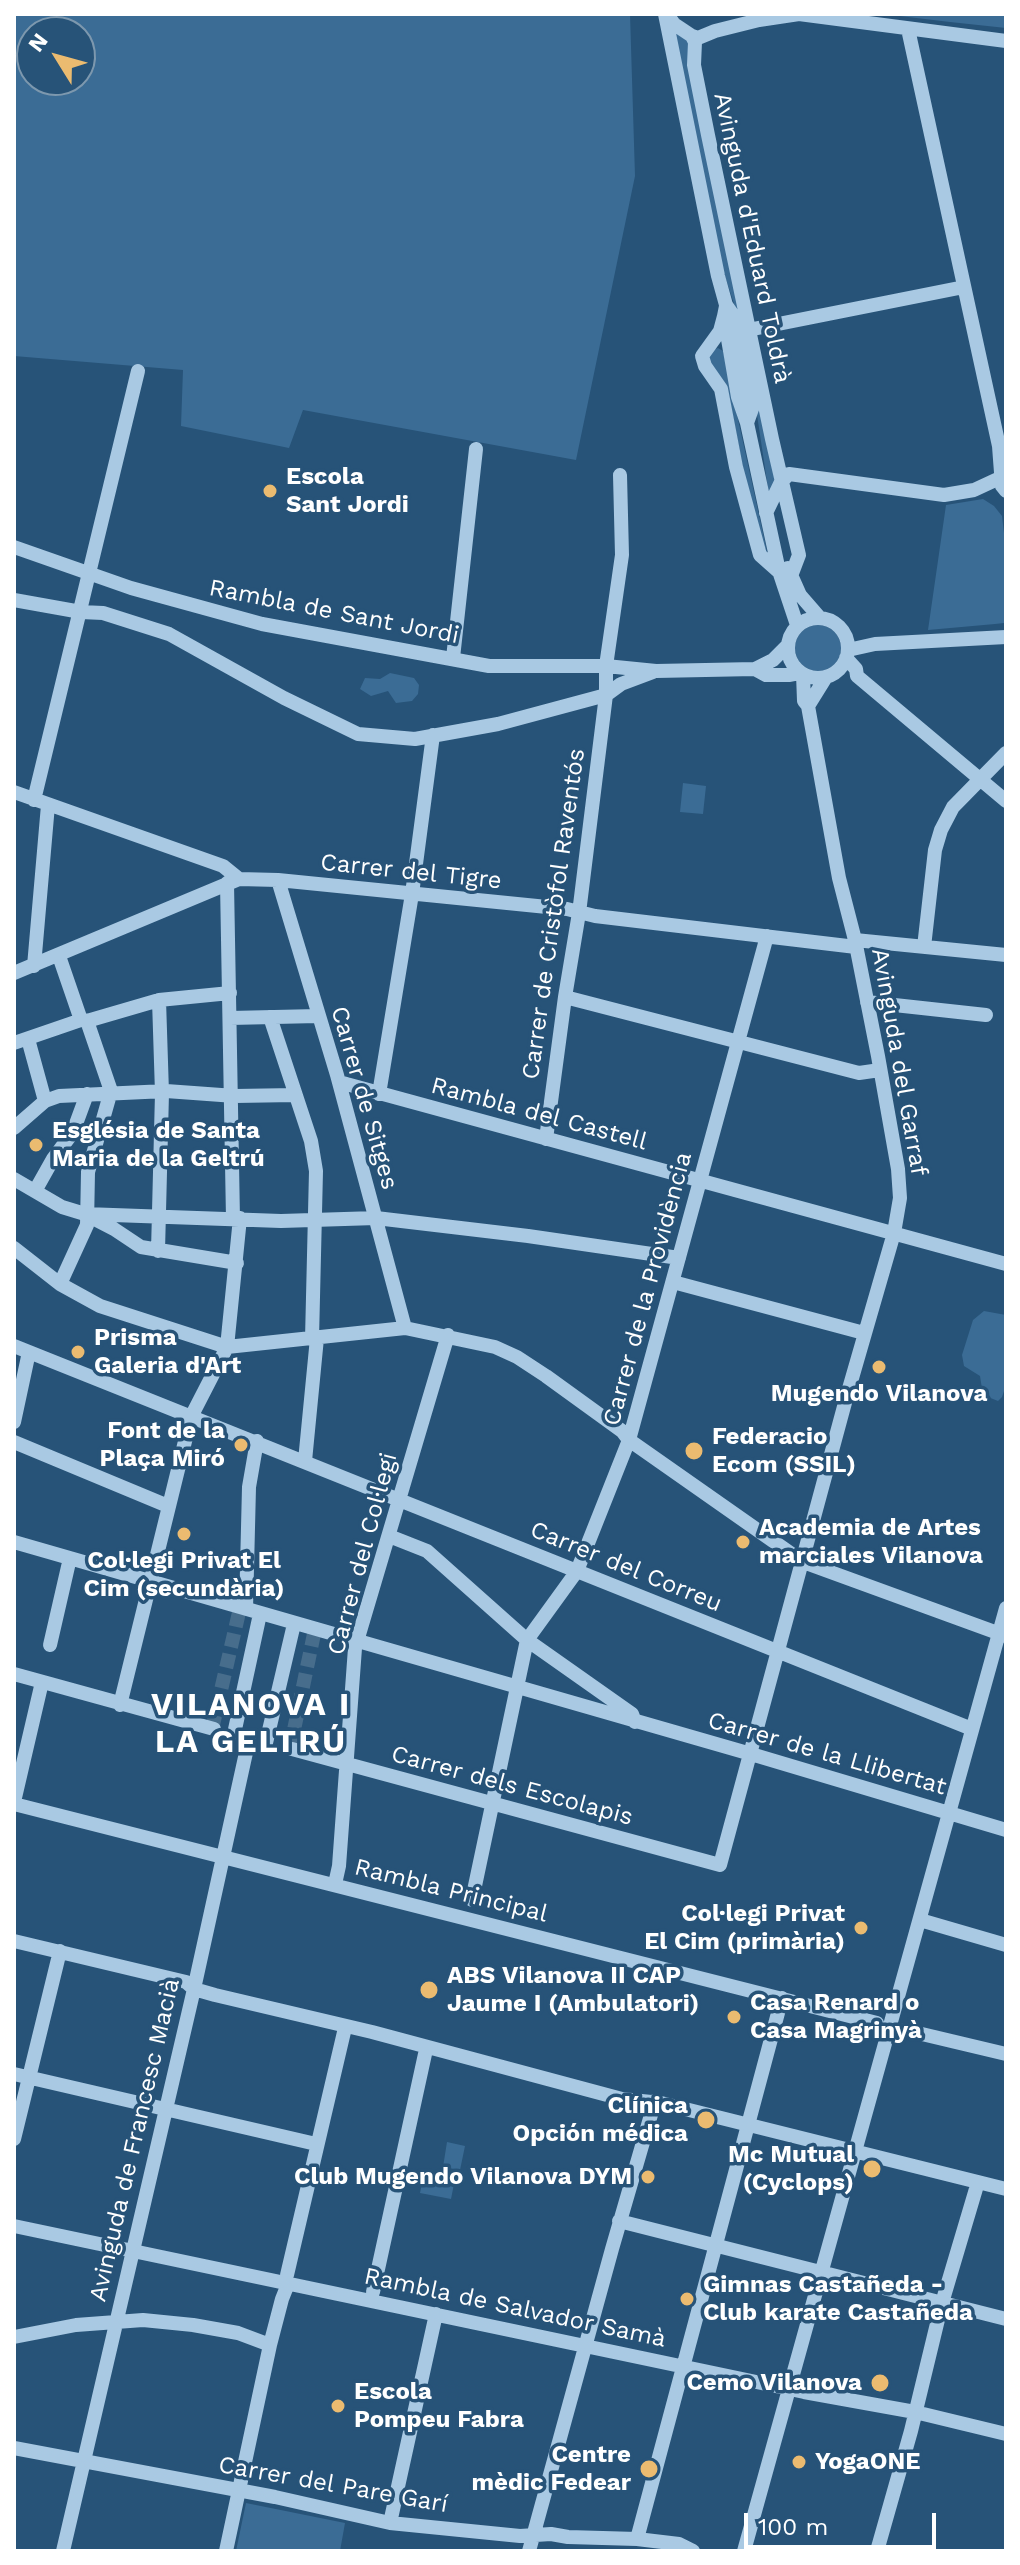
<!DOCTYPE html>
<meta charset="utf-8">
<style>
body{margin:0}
#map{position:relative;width:1020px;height:2565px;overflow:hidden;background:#275378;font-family:"Work Sans",sans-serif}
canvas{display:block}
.frame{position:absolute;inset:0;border:16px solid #fff;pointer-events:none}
.north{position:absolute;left:16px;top:16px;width:80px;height:80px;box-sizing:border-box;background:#275378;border:2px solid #7d98ae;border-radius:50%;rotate:307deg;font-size:22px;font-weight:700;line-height:32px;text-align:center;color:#fff}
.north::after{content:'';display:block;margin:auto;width:28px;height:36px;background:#ebbb70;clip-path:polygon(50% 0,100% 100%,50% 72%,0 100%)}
.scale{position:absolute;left:744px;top:2513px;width:192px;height:36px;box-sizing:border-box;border:4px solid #fff;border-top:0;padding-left:10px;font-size:24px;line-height:28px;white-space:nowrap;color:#fff;-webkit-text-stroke:6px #275378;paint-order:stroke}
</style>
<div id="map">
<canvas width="1020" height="2565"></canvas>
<div class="frame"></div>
<div class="north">N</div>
<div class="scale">100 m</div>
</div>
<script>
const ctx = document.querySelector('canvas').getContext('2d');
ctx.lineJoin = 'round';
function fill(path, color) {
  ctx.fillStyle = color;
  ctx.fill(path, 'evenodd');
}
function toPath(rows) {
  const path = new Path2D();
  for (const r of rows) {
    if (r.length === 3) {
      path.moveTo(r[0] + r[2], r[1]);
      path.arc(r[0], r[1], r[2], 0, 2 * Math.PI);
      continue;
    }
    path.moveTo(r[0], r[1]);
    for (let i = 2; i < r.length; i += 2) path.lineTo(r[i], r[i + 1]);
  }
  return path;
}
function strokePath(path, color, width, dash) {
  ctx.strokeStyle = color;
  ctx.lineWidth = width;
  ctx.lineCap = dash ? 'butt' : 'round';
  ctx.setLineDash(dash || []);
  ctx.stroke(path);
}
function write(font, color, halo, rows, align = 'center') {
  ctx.font = font + ' "Work Sans",sans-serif';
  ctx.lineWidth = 7;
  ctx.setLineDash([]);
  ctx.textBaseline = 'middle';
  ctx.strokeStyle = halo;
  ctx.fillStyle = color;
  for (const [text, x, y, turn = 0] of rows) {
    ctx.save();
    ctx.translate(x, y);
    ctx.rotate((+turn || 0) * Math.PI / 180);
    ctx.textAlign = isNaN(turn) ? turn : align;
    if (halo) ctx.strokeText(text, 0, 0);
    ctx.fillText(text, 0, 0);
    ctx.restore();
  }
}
const green = toPath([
 [14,14,630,14,635,176,576,460,303,410,289,448,181,426,183,370,14,356],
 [32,32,80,32,80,80,32,80],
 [883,14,1006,14,1006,28,950,22],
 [674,28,691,44,776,483,769,495,753,388,736,310,723,270],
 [718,348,723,351,768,556,752,513,729,396,709,364,710,351],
 [983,499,994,506,1002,516,1006,550,1006,619,1004,623,995,624,928,630,946,505],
 [818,648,23],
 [390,673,414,678,419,685,418,694,412,701,396,703,388,691,371,696,360,689,365,678,380,679],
 [683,783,706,786,703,814,680,812],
 [984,1311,1006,1315,1006,1385,1002,1397,998,1401,983,1395,980,1376,964,1366,962,1355,973,1320],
 [447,2142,465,2146,460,2170,443,2167],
 [424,2173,455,2179,451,2199,420,2193],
 [246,2503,345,2523,340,2551,236,2551]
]);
const minorTunnel = toPath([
 [212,1729,240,1608],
 [290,1749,315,1629]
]);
const minor = toPath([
 [665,14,718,276,726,305,735,318,745,361,751,392,752,409,747,423],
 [667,14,674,24,692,36,695,42,694,65,708,135,772,439,799,555,791,576],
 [908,29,999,446,1002,486,1006,491],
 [692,36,698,38,715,31,759,20,799,14,1006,41],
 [726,306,724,316,738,397,747,423,779,571,797,625],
 [724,316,720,331,702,356,705,366,721,389,736,467,760,555,778,571],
 [748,330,964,287],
 [766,513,781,482,789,474,944,495,974,490,1002,477],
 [14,547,131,588,262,624,489,666,606,666,656,671,755,669,773,660,788,645],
 [788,568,800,595,820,618],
 [14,600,81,612,103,613,169,634,284,698,358,734,415,739,498,724,606,695,621,684,653,672],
 [818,648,30],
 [848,650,875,644,1006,637],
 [453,658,476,449],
 [846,658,856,669,857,676,1006,801],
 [755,669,766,675,790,675,800,673],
 [808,706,826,677],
 [14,792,223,866,239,879],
 [34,800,138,371],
 [278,880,337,1075,405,1328],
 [227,883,233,1219],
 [855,940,1006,955],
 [924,947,935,850,941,830,953,807,1006,753],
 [59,956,81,1020],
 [34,966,48,805],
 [14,973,239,879,278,880,567,909,595,916,856,947],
 [565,997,859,1073,880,1070],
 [867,1002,986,1015],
 [270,1017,311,1141,316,1171,312,1339],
 [230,1018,318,1016],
 [28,1039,45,1101],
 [14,1043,81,1020,87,1021,159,1000,230,993],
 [339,1082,1006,1264],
 [379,1094,412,894,433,735],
 [14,1128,45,1101,59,1096,166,1091,235,1096,295,1095],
 [546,1139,565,997,579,913,606,695,606,666,622,555,620,475],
 [14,1179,62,1207,85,1214,114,1229,141,1247,237,1263],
 [35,1191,53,1159,73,1132,87,1094],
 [85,1214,281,1221,376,1218,528,1236,679,1258],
 [14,1248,60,1284,100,1306,227,1347,405,1328,495,1347,517,1357,546,1376,622,1431,629,1440,803,1562,1006,1636],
 [158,1251,162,1093,159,1000],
 [673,1282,864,1333],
 [60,1284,87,1225,88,1172,111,1091,87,1021],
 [14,1346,972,1729],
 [14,1422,29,1352],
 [14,1442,168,1506],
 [305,1461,317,1338],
 [389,1536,427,1551,527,1640,632,1714,635,1722],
 [14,1542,751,1754,1006,1830],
 [246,1609,249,1487,257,1441],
 [50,1645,70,1558],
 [14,1674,214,1729],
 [120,1705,191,1417,227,1347,240,1218],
 [234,1734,260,1614],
 [266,1743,294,1624],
 [292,1749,720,1865,846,1399,894,1233,900,1198,898,1169,878,1056,855,940,839,878,808,706,804,701,803,674],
 [14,1802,42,1682],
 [14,1804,877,2023],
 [335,1884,339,1866,355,1648,448,1335],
 [472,1900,527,1640,577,1571,629,1440,767,936],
 [920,1920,1006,1945],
 [14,1941,186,1982,194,1989,215,1995,372,2032,622,2099,661,2103,1006,2189],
 [905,2030,1006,2054],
 [14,2074,316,2144],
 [14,2139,60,1951],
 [619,2221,1006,2319],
 [14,2226,804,2392,915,2412,1006,2434],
 [287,2275,344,2032],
 [373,2292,425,2054],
 [14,2337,76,2325,143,2320,193,2325,238,2333,270,2345],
 [14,2448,275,2497,390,2523,520,2536,551,2534,568,2537,637,2539,679,2544,693,2551],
 [390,2523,436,2314],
 [637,2539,782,1998],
 [63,2551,194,1989,249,1739],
 [226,2551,270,2345,282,2299,288,2284],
 [529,2551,612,2249,655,2101],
 [744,2551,1006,1608],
 [877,2551,911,2431,942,2303,978,2182]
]);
const markers = [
 [270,491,8,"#ebbb70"],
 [36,1145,8,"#ebbb70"],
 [78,1352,8,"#ebbb70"],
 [879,1367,8,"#ebbb70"],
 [241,1445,8,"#ebbb70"],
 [694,1451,10,"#ebbb70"],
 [184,1534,8,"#ebbb70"],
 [743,1542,8,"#ebbb70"],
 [861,1928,8,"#ebbb70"],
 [429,1990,10,"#ebbb70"],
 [734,2017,8,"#ebbb70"],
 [706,2120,10,"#ebbb70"],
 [872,2169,10,"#ebbb70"],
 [648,2177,8,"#ebbb70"],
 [687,2299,8,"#ebbb70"],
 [880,2383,10,"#ebbb70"],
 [338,2406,8,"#ebbb70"],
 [799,2462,8,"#ebbb70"],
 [649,2469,10,"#ebbb70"]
];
const streetNames = [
 ["Avinguda d'Eduard Toldrà",752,238,78],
 ["Rambla de Sant Jordi",334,612,11],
 ["Carrer del Tigre",411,872,6],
 ["Carrer de Cristòfol Raventós",554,914,-82],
 ["Avinguda del Garraf",899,1062,80],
 ["Carrer de Sitges",364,1098,74],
 ["Rambla del Castell",539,1114,15],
 ["Carrer de la Providència",648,1289,-75],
 ["Carrer del Col·legi",363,1554,-75],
 ["Carrer del Correu",626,1567,22],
 ["Carrer de la Llibertat",827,1754,16],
 ["Carrer dels Escolapis",512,1786,15],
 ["Rambla Principal",451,1891,14],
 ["Avinguda de Francesc Macià",135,2140,-77],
 ["Rambla de Salvador Samà",515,2308,12],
 ["Carrer del Pare Garí",333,2485,10]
];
const poiNames = [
 ["Escola",286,477],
 ["Sant Jordi",286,505],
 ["Església de Santa",52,1131],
 ["Maria de la Geltrú",52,1159],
 ["Prisma",94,1338],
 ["Galeria d'Art",94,1366],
 ["Mugendo Vilanova",879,1394,"center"],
 ["Font de la",225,1431,"right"],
 ["Plaça Miró",225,1459,"right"],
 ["Federacio",712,1437],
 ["Ecom (SSIL)",712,1465],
 ["Academia de Artes",759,1528],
 ["marciales Vilanova",759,1556],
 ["Col·legi Privat El",184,1561,"center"],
 ["Cim (secundària)",184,1589,"center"],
 ["Col·legi Privat",845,1914,"right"],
 ["El Cim (primària)",845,1942,"right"],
 ["ABS Vilanova II CAP",447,1976],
 ["Jaume I (Ambulatori)",447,2004],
 ["Casa Renard o",750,2003],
 ["Casa Magrinyà",750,2031],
 ["Clínica",688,2106,"right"],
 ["Opción médica",688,2134,"right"],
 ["Mc Mutual",854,2155,"right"],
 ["(Cyclops)",854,2183,"right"],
 ["Club Mugendo Vilanova DYM",632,2177,"right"],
 ["Gimnas Castañeda -",703,2285],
 ["Club karate Castañeda",703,2313],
 ["Cemo Vilanova",862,2383,"right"],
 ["Escola",354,2392],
 ["Pompeu Fabra",354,2420],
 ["Centre",631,2455,"right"],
 ["mèdic Fedear",631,2483,"right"],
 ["YogaONE",815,2462]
];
const districtNames = [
 ["VILANOVA I",251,1706],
 ["LA GELTRÚ",251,1743]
];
fill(green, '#3b6c95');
strokePath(minorTunnel, '#476d8c', 14, [14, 7]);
strokePath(minor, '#a9c9e3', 14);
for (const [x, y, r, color] of markers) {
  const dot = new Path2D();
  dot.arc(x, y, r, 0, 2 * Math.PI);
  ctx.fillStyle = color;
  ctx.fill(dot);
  strokePath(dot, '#275378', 3);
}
write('24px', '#fff', '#275378', streetNames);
write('bold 24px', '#fff', '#275378', poiNames, 'left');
ctx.letterSpacing = '2px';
write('bold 32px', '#fff', '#275378', districtNames);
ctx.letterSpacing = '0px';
</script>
